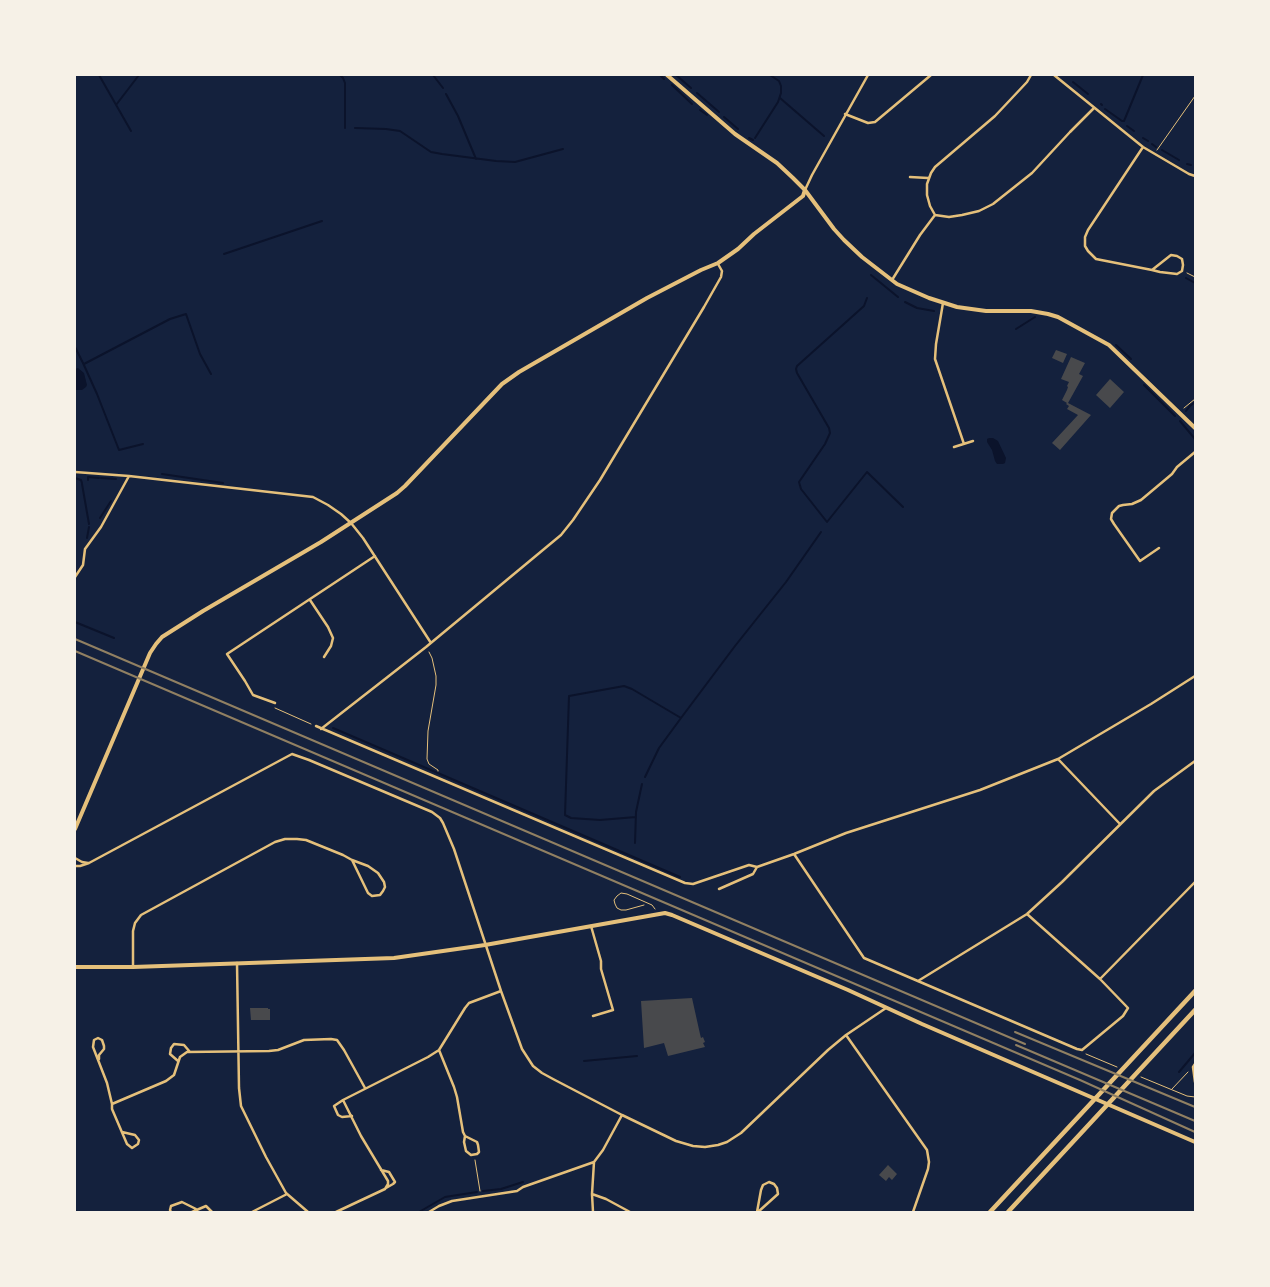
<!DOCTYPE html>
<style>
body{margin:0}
#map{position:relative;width:1270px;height:1287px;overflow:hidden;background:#14213d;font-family:"IBM Plex Sans",sans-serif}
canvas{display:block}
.frame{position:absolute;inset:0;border:76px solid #f6f1e7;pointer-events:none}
</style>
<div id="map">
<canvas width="1270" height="1287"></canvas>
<div class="frame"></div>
</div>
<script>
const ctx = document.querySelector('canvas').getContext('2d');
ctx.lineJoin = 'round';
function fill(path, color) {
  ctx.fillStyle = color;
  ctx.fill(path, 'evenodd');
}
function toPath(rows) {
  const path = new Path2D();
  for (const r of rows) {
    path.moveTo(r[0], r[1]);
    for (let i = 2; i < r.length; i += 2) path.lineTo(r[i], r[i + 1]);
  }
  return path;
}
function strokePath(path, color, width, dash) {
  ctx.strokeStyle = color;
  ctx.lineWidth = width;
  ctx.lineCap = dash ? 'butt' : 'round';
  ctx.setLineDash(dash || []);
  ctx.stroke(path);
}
const water = toPath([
 [78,368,84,373,87,385,86,387,82,390,75,390,75,369],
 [989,438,993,438,998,441,1006,458,1005,463,1003,464,997,464,995,461,992,450,987,442,987,439]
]);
const stream = toPath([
 [99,75,131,131],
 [340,75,343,78,345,83,345,128],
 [433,75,443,88],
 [660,75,664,79],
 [676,75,691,88],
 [1073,82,1088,94],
 [672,85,692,104],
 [697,93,719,112],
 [446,94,458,116,476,159],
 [780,98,824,136],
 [1101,104,1102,105],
 [116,105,139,75],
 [1105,109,1122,121,1124,121,1143,75],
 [700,110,707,115],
 [724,117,738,129],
 [1127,126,1134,131],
 [355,128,386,129,400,131,431,152,442,154,496,161,515,162,563,149],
 [749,138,753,140],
 [755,138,778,102,781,93,781,86,779,81,770,75],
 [1143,138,1148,141],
 [1152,144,1156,147],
 [1162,150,1179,160],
 [1187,164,1191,165],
 [224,254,322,221],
 [871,275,898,297],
 [1186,278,1195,283],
 [867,298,864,306,797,366,796,369,797,373,829,428,830,433,825,444,799,482,801,489,827,522,867,472,903,507],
 [905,302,917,308,934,311],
 [1016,329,1035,317],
 [1116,345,1131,359],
 [75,347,83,363,97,394,119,450,143,444],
 [84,364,170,319,186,314,200,354,211,374],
 [1144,385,1175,416],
 [1186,411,1190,406,1195,402],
 [1180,421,1195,439],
 [162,474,223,483],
 [75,478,81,480,82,483],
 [101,478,116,479],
 [88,480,88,477,99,478],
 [82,484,89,524],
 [100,518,111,501],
 [87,538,89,527],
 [75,622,114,638],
 [333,728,680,877],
 [645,777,659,748,681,718],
 [636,817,600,820,571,818,565,815,569,696,624,686,632,689,681,718,735,646,786,582,821,532],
 [635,843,636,812,642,784],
 [584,1061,637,1056],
 [1179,1072,1195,1053],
 [483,1191,501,1189,523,1182],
 [419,1212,445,1197,477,1192]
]);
const building = toPath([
 [1056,350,1067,354,1063,363,1052,358],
 [1071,357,1085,363,1079,374,1083,376,1068,403,1091,415,1060,450,1052,443,1078,415,1067,409,1069,406,1066,404,1067,403,1062,400,1067,390,1068,387,1067,386,1069,382,1061,379],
 [1110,379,1124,392,1110,408,1096,395],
 [692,998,700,1034,701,1038,703,1037,705,1042,703,1043,705,1047,668,1056,664,1043,644,1048,641,1001],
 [250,1008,268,1008,268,1009,270,1009,270,1020,251,1020],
 [888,1165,897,1174,892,1180,889,1177,886,1181,879,1175]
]);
const path = toPath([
 [1157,150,1195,96],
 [1187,273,1195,277],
 [1184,408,1195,399],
 [429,652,432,658,436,676,436,685,428,731,427,759,429,764,438,770,438,771],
 [275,708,311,724],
 [644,905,626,910,621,910,617,908,615,904,614,900,617,896,621,893,627,894,652,905,655,909],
 [1086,1054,1117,1067],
 [1141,1077,1187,1096,1195,1097],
 [1172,1089,1188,1072],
 [475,1160,480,1191]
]);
const minor = toPath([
 [1054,75,1143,147,1189,174,1195,176],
 [845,114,868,123,875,122,931,75],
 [1143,147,1088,230,1085,237,1085,246,1088,251,1096,259,1152,270,1160,272,1177,274,1182,271,1183,265,1182,259,1177,256,1171,255,1152,270],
 [910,177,928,178],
 [805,190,812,175,868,75],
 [935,215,949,217,962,215,979,211,993,204,1032,173,1070,132,1094,108],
 [892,280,920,235,935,215,930,206,927,195,927,184,931,173,935,167,995,116,1027,82,1031,75],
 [943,303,936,344,935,359,964,444],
 [954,447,973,441],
 [75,472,129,476,313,497,328,505,341,514,351,523,363,538,431,643],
 [1159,548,1140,561,1114,524,1111,519,1112,513,1119,506,1123,505,1132,504,1141,500,1172,474,1177,467,1195,452],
 [75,577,83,565,85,549,101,527,129,476],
 [310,600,328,627,333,638,331,646,324,657],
 [275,703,253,695,245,681,227,654,375,556],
 [316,726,685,883,693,884,749,865,757,867,794,854,846,833,980,790,1058,759,1151,704,1195,676],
 [321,729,426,647,561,535,573,520,600,480,704,307,721,277,722,271,718,264],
 [1058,759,1120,824],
 [794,854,864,958,1077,1049,1082,1050,1123,1016,1128,1008,1100,979,1027,914],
 [75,858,82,862,88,863],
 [75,866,80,866,89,863,292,754,309,760,432,812,440,818,443,823,454,849,501,991,522,1049,533,1066,542,1073,553,1079,622,1115,676,1141,693,1146,705,1147,718,1145,727,1142,741,1133,828,1050,846,1035,886,1008],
 [719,889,753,874,757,867],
 [591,926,601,961,601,969,613,1010,593,1016],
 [237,963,239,1088,241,1106,266,1157,286,1193,308,1212],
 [133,967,133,931,135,923,141,915,275,842,285,839,297,839,306,840,343,855,352,860,368,893,372,896,380,895,383,891,385,887,384,882,378,873,368,866,352,860],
 [1100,979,1195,882],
 [918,981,1027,914,1062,882,1154,791,1195,761],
 [846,1035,927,1150,929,1162,928,1169,913,1212],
 [439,1050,454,1087,457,1097,463,1132,465,1136,464,1142,466,1151,471,1155,477,1154,479,1152,478,1145,477,1142,465,1136],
 [99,1059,99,1055,104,1049,104,1046,102,1040,98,1038,94,1040,93,1047,107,1083,112,1104,112,1109,127,1144,132,1148,138,1144,139,1140,135,1135,122,1132],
 [178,1061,170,1054,171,1048,174,1044,184,1045,190,1052],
 [1195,1064,1193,1067,1195,1082],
 [343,1100,334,1106,338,1115,342,1117,352,1116],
 [112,1104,166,1081,174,1075,180,1057,187,1052,269,1051,278,1050,304,1040,331,1039,337,1040,344,1050,365,1088],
 [381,1170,389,1172,395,1182,393,1184,386,1188],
 [592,1194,606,1199,630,1212],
 [171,1212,170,1210,171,1206,182,1202,196,1209],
 [192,1212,206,1206,212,1212],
 [252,1212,287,1194],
 [336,1212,385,1189,388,1184,388,1181,361,1136,343,1100,428,1057,439,1050,465,1008,469,1003,501,991],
 [429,1212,439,1206,452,1201,517,1191,523,1187,594,1162],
 [593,1212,592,1194,594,1162,603,1150,622,1115],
 [757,1212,761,1190,763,1185,769,1182,774,1184,777,1188,778,1194,758,1212]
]);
const tertiary = toPath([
 [75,829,150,653,156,644,162,637,203,611,321,542,397,493,405,486,502,384,519,372,647,298,701,270,718,263,738,249,754,234,803,196,805,190],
 [75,967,133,967,394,958,485,945,665,913,672,915,848,990,922,1024,1195,1142]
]);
const secondary = toPath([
 [667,75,735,134,777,163,793,178,805,190,834,229,844,240,862,257,897,284,929,298,957,307,986,311,1031,311,1048,314,1058,317,1109,345,1195,428]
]);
const trunk = toPath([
 [990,1212,1195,991],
 [1008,1212,1195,1010]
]);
const rail = toPath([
 [75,639,1025,1044],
 [75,651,1080,1080,1195,1132],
 [1015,1032,1195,1107],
 [1016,1045,1195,1121]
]);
fill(water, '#0b132b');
strokePath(stream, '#0b132b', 2);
fill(building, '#48494c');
strokePath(path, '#e5c07b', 1);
strokePath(minor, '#e5c07b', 2.5);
strokePath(tertiary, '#e5c07b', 4);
strokePath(secondary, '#e5c07b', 4);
strokePath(trunk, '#e5c07b', 4.5);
strokePath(rail, '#918062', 2);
</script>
